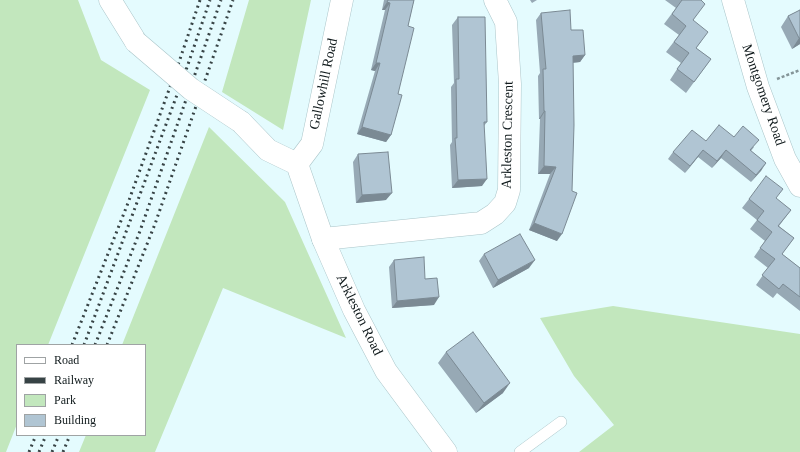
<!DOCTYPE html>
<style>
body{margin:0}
#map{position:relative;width:800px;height:452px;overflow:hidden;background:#e4fbfe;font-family:Georgia,serif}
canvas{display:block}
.legend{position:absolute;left:16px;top:344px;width:130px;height:92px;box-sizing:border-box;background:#fff;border:1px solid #9fa3a4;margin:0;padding:5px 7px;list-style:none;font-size:12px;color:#101a1c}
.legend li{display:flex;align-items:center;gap:8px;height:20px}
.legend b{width:20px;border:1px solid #9fa3a4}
</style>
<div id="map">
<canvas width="800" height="452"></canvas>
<ul class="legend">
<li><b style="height:5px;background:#fff"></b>Road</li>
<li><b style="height:5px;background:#374345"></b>Railway</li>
<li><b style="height:11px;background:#c2e7bd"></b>Park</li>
<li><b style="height:11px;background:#b0c5d3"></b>Building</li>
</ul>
</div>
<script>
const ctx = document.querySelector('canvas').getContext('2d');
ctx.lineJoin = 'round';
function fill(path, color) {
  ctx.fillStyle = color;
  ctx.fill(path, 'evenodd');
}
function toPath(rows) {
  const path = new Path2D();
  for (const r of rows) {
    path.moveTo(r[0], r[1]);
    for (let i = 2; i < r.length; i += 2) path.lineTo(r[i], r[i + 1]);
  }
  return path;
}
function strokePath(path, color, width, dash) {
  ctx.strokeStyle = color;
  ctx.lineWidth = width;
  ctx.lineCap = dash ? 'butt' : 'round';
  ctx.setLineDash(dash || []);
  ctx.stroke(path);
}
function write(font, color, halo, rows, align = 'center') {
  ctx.font = font + ' Georgia,serif';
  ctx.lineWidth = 3;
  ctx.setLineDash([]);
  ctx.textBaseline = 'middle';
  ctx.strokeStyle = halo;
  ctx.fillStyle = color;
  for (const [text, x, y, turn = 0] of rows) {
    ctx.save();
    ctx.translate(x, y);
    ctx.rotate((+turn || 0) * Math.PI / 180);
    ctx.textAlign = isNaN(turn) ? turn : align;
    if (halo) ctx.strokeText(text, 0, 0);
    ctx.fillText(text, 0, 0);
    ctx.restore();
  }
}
const green = toPath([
 [0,0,78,0,101,60,150,90,48,345,17,345,17,424,6,452,0,452],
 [249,0,311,0,283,130,222,92],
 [209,127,285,202,346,338,223,288,155,452,79,452,86,435,145,435,145,345,122,345],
 [613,306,800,334,800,452,579,452,614,425,574,376,540,318]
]);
const path = toPath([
 [777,79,800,70]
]);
const lane = toPath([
 [520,452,561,422]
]);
const street = toPath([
 [733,0,758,87,785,159,800,186],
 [297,164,312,144,342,0],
 [323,239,481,223,495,214,505,203,509,190,510,84,506,22,495,0]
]);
const secondary = toPath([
 [110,0,136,42],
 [241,122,268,150,297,164,323,239,354,310,386,371,446,452]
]);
const rail = toPath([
 [72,345,128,203,179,62,200,0],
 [84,345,184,76,210,0],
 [95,345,140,231,221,0],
 [107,345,155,224,233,0],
 [29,452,36,435],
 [39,452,46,435],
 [52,452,59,435],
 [63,452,70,435]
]);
const secondaryBridge = toPath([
 [136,42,191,89,241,122]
]);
const wall = toPath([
 [384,0,414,0,408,26,391,135,386,142,357,134,375,71,371,70,385,10,382,10],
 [530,0,537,0,532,3],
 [665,0,701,0,693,21,701,42,696,48,711,59,686,93,670,80,681,63,666,52,679,35,664,24,676,8],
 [800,10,800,44,792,49,781,27,788,16],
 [541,13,571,30,585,55,580,62,573,63,557,241,529,230,550,174,538,174,540,119,539,119,538,76,540,73,536,20],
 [458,17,487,122,484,126,482,186,452,188,450,145,452,142,451,87,454,83,452,25],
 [734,137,754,147,751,151,766,163,751,182,721,158,712,168,698,157,685,173,668,159,673,152],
 [358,154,386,200,356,203,353,162],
 [749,199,776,199,791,210,779,226,794,238,782,254,800,268,800,311,777,293,773,298,756,285,768,268,754,257,765,241,750,229,757,220,742,208],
 [484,254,529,268,493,288,479,261],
 [394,260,425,279,434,305,392,308,389,267],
 [446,352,503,393,476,413,438,363]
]);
const shadedWall = toPath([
 [387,2,390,3,385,10,382,10],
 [799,38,800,38,800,44,792,49],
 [585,55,580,62,567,63,573,56],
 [376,63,380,63,375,71,371,70],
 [544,111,545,111,540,119,539,119],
 [362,127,391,135,386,142,357,134],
 [703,150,698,157,685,173,690,166],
 [726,150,721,158,712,168,717,161],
 [766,163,761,171,751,182,756,175],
 [544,166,556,167,550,174,538,174],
 [487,179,482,186,452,188,458,180],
 [392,193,386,200,356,203,362,195],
 [534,223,562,234,557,241,529,230],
 [535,260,529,268,493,288,498,280],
 [439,297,434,305,392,308,397,301],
 [510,383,503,393,476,413,484,403]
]);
const building = toPath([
 [388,0,414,0,408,26,414,28,398,94,402,95,391,135,362,127,380,63,376,63,390,3,387,2,388,0],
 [682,0,701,0,705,4,693,20,708,32,696,48,711,59,694,82,677,69,689,53,674,42,686,26,672,14,682,0],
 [570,10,571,30,583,30,585,55,573,56,574,125,572,191,577,193,562,234,534,223,556,167,544,166,545,111,544,111,543,69,546,69,541,13,570,10],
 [800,10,800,38,799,38,788,16,800,10],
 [458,17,485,17,487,122,484,122,487,179,458,180,455,138,457,138,456,79,459,79,458,17],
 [719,125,734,137,743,126,759,140,750,150,766,163,756,175,726,150,717,161,703,150,690,166,673,152,692,130,706,141,719,125],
 [388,152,392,193,362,195,358,154,388,152],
 [766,176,783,189,776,198,791,210,778,226,794,238,782,254,800,268,800,297,783,284,779,289,762,275,775,259,760,248,772,232,757,220,764,211,749,199,766,176],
 [520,234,535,260,498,280,484,254,520,234],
 [424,257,425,279,437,278,439,297,397,301,394,260,424,257],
 [473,332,510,383,484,403,446,352,473,332]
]);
const streetNames = [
 ["Gallowhill Road",324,84,-78],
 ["Montgomery Road",763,95,71],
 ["Arkleston Crescent",508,135,-89],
 ["Arkleston Road",359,315,64]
];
fill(green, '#c2e7bd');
strokePath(lane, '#aac5c9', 12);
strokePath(street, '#aac5c9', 23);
strokePath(secondary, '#aac5c9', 23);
strokePath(path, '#849598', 2.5, [3, 2]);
strokePath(lane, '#fff', 11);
strokePath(street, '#fff', 22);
strokePath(secondary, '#fff', 22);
strokePath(rail, '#374345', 3, [2, 4]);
strokePath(secondaryBridge, '#aac5c9', 23, []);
strokePath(secondaryBridge, '#fff', 22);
fill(wall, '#97a9b5');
fill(shadedWall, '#7b8a94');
fill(building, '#b0c5d3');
strokePath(building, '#7b8a94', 1);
write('14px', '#101a1c', '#fff', streetNames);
</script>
